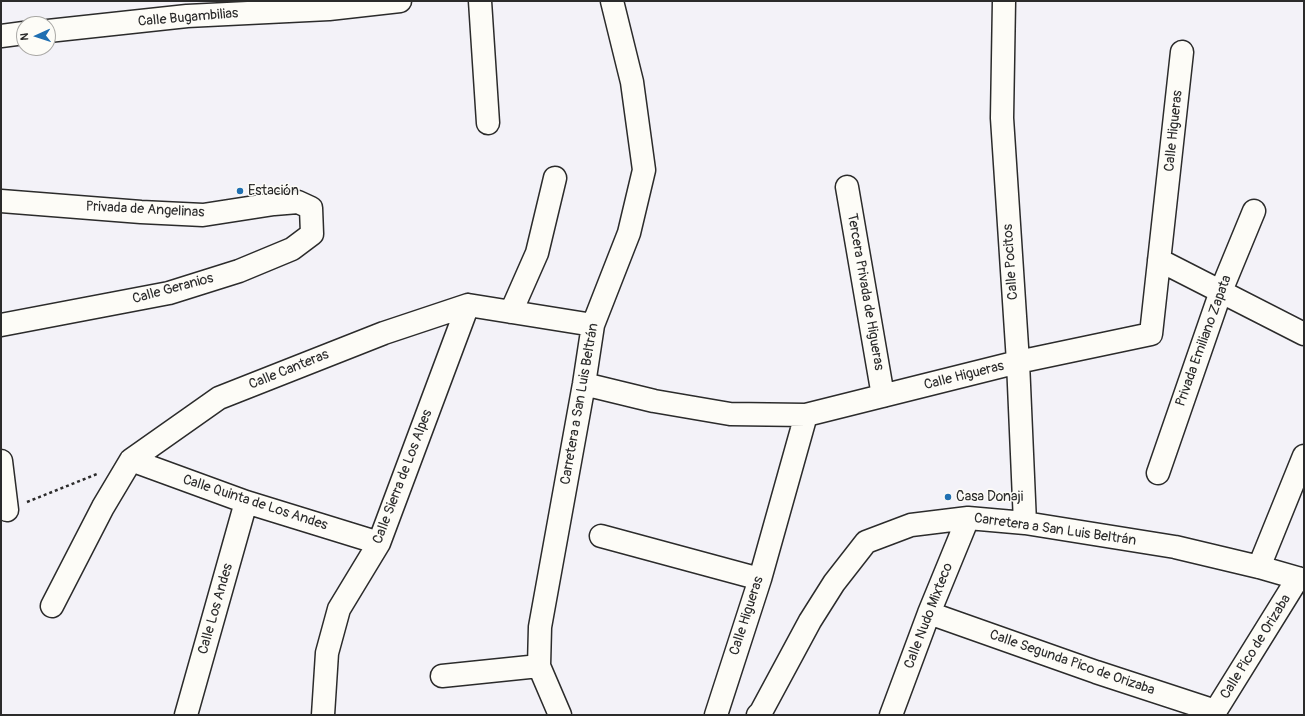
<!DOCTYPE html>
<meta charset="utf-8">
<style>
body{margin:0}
#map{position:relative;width:1305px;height:716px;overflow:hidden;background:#f3f2f8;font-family:Pangolin,sans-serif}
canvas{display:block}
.frame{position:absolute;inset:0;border:2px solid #2b2b2b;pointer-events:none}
.north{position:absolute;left:16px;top:16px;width:40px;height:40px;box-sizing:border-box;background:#fdfcf7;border:1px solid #a9a8a5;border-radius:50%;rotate:267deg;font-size:11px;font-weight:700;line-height:16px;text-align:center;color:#2b2b2b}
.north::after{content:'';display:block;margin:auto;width:14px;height:18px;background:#1f6fb2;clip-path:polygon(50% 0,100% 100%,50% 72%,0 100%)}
</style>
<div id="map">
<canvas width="1305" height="716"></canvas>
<div class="frame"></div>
<div class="north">N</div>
</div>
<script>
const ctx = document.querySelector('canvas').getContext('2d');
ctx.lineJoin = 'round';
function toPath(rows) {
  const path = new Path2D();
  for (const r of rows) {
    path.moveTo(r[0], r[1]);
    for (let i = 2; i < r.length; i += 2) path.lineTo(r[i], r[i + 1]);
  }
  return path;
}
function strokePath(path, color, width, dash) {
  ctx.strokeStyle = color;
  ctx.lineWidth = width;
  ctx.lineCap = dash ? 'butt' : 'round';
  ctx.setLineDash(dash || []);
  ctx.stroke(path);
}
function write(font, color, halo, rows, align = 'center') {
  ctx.font = font + ' Pangolin,sans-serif';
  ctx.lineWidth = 3;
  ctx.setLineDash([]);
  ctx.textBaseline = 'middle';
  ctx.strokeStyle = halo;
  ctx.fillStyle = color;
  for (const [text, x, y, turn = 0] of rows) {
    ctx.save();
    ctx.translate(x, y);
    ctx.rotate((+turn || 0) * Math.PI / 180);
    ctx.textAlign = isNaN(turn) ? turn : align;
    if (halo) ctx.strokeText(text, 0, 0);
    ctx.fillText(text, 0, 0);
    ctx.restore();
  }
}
const path = toPath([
 [27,502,97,474]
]);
const minor = toPath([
 [480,1,488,123],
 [1004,1,1002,118,1018,362,1025,523],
 [48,31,187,16,329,9,400,1],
 [1,36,24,33],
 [847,187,883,396],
 [1,201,141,212,203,215,274,204,298,202,311,208,312,234,292,249,239,271,169,293,1,325],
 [1159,260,1304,334],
 [511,312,537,253,555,178],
 [584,384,654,401,730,414,806,415,1018,362,1151,334,1182,52],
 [131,460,246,502,379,543],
 [1,461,7,510],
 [1158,473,1221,291,1254,211],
 [601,536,760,579],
 [1259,567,1304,456],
 [52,606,103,507,131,460,219,398,384,333,468,305,593,325],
 [929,613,1096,672,1215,711],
 [442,676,539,666],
 [186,715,246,502],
 [323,715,327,653,339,609,379,543,468,305],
 [560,715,539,666,540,627,584,384,593,325,629,233,644,170,632,82,612,1],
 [716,715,760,579,806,415],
 [758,715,761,712,810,621,834,583,866,542,911,525,968,518,1025,523,1175,547,1259,567,1304,580],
 [891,715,929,613,968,518],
 [1213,715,1298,578]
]);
const markers = [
 [240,191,4,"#1f6fb2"],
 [948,497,4,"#1f6fb2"]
];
const streetNames = [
 ["Calle Bugambilias",188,18,-5],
 ["Calle Higueras",1174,131,-84],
 ["Privada de Angelinas",145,210,3],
 ["Calle Pocitos",1011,262,-94],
 ["Calle Geranios",173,289,-15],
 ["Tercera Privada de Higueras",865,292,80],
 ["Privada Emiliano Zapata",1204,341,-70],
 ["Calle Canteras",289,370,-22],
 ["Calle Higueras",964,376,-14],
 ["Carretera a San Luis Beltrán",580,404,-80],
 ["Calle Sierra de Los Alpes",403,477,-69],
 ["Calle Quinta de Los Andes",255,503,18],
 ["Carretera a San Luis Beltrán",1055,530,8],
 ["Calle Los Andes",216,609,-74],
 ["Calle Higueras",747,616,-72],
 ["Calle Nudo Mixteco",929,616,-69],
 ["Calle Pico de Orizaba",1256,647,-58],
 ["Calle Segunda Pico de Orizaba",1072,663,19]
];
const poiNames = [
 ["Estación",248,191],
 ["Casa Donaji",956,497]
];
strokePath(minor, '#2b2b2b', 25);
strokePath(path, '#2b2b2b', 2.5, [3, 3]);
strokePath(minor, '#fdfcf7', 22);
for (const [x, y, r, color] of markers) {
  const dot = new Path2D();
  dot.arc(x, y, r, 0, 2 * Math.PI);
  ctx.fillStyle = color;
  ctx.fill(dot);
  strokePath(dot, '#fdfcf7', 1.5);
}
write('14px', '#2b2b2b', '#fdfcf7', streetNames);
write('14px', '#2b2b2b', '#fdfcf7', poiNames, 'left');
</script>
